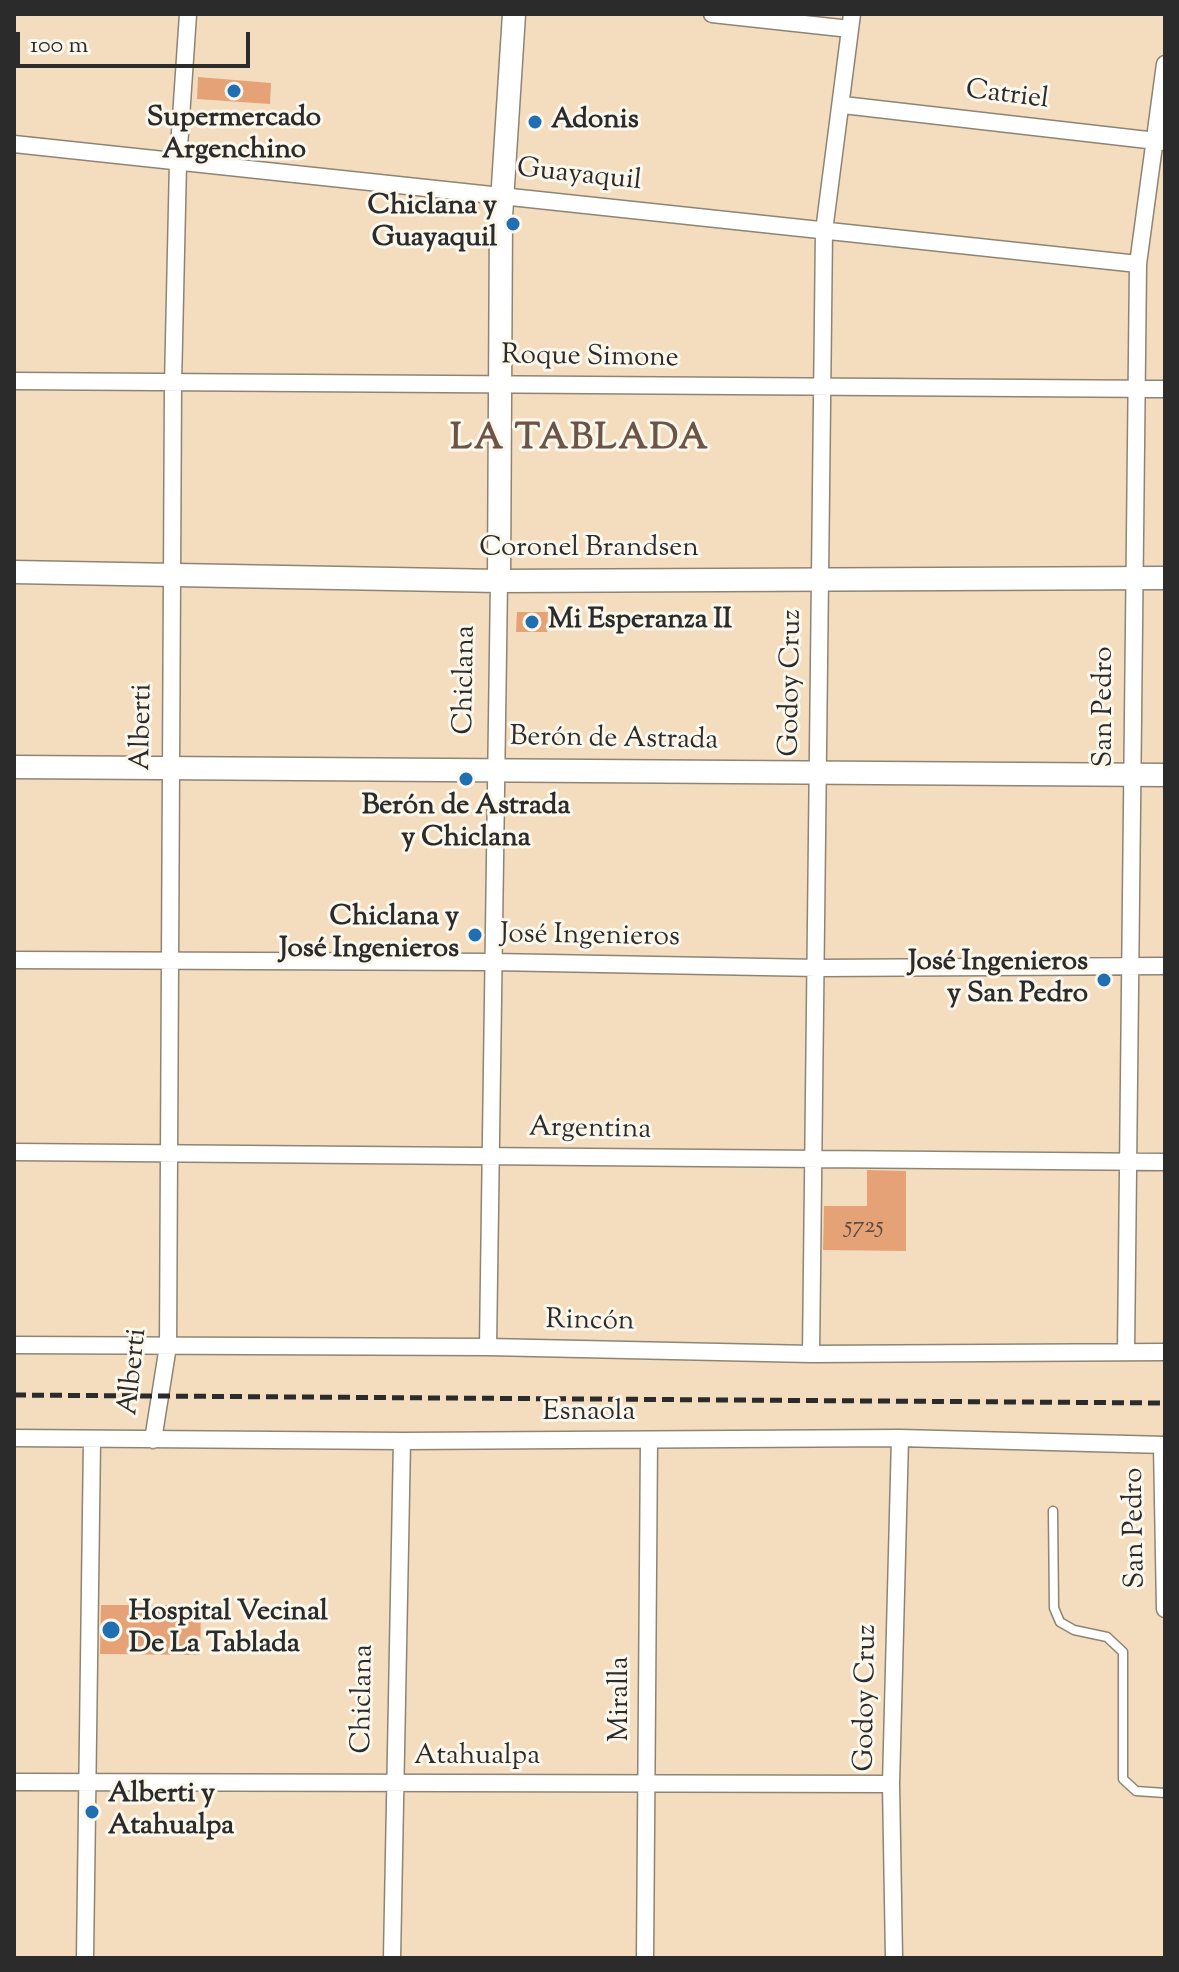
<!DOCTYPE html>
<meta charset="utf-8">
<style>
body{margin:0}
#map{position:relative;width:1179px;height:1972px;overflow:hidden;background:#f3ddbe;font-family:"Sorts Mill Goudy",serif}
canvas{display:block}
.frame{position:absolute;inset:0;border:16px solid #2b2b2b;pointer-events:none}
.scale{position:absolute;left:16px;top:32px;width:234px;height:36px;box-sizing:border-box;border:4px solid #2b2b2b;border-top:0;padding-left:10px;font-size:24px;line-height:28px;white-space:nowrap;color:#2b2b2b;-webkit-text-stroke:6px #fbf7ec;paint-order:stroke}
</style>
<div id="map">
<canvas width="1179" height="1972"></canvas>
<div class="frame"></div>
<div class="scale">100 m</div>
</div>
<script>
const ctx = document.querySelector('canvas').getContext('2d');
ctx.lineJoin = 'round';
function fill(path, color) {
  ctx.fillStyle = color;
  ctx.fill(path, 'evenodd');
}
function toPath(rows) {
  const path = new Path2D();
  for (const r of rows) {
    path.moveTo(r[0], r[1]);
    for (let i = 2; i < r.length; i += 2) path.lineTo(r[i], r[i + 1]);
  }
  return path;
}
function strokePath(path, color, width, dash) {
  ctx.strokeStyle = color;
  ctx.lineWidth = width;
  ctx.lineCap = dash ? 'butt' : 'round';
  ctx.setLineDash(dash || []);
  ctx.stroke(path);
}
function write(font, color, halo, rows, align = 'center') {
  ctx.font = font + ' "Sorts Mill Goudy",serif';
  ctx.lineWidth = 6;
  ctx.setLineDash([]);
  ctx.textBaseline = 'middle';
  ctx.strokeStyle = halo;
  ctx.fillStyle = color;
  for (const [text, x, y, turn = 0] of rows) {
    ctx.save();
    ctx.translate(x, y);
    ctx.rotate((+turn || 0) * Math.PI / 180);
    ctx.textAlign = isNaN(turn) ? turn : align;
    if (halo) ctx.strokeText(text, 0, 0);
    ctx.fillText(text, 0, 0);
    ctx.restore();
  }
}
const building = toPath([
 [198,77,271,83,270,104,197,99],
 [517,612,548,612,547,632,516,632],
 [867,1170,906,1171,906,1251,823,1250,824,1206,867,1206],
 [101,1605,191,1605,191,1613,201,1613,200,1655,100,1654]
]);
const lane = toPath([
 [1053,1511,1054,1608,1060,1622,1074,1630,1107,1637,1123,1652,1123,1779,1136,1791,1165,1793]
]);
const street = toPath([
 [712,14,850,29],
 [843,105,1165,142],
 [14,144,1138,264],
 [14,381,1165,389],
 [14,960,493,962,818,968,1165,966],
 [14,1152,1165,1162],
 [14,1345,488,1347,811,1354,1165,1352],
 [488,1347,499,581],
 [1126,1351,1138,264,1165,64],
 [811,1354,824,231,852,14],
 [14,1438,402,1441,900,1438,1165,1445],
 [153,1440,168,1346,173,385,178,162,188,14],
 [1162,1445,1165,1609],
 [14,1782,891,1784],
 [85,1958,92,1440],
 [392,1958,402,1441],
 [645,1958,649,1440],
 [894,1958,891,1784,900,1438]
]);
const secondary = toPath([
 [14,572,499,581,1165,578],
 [499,581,501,217,514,14],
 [14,767,1165,775]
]);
const rail = toPath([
 [14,1395,1165,1403]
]);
const markers = [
 [234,91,8,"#1f6fb2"],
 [535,122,8,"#1f6fb2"],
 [513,224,8,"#1f6fb2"],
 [532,622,8,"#1f6fb2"],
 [466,779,8,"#1f6fb2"],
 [475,935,8,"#1f6fb2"],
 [1104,980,8,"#1f6fb2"],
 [111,1630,10,"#1f6fb2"],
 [92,1812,8,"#1f6fb2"]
];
const numberNames = [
 ["5725",864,1228]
];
const streetNames = [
 ["Catriel",1007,97,7],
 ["Guayaquil",579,177,6],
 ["Roque Simone",590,359,1],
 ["Coronel Brandsen",589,550],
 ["Chiclana",467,680,-89],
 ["Godoy Cruz",793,683,-89],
 ["San Pedro",1106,707,-90],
 ["Alberti",144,727,-89],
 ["Berón de Astrada",614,741,1],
 ["José Ingenieros",590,938,1],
 ["Argentina",590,1131,1],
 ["Rincón",590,1323,1],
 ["Alberti",135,1372,-84],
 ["Esnaola",589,1414],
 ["San Pedro",1137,1528,-91],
 ["Godoy Cruz",868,1698,-89],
 ["Chiclana",365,1699,-89],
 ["Miralla",622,1699,-90],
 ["Atahualpa",477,1758]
];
const poiNames = [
 ["Supermercado",234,120,"center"],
 ["Argenchino",234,152,"center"],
 ["Adonis",551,122],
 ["Chiclana y",497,208,"right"],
 ["Guayaquil",497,240,"right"],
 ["Mi Esperanza II",548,622],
 ["Berón de Astrada",466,808,"center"],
 ["y Chiclana",466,840,"center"],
 ["Chiclana y",459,919,"right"],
 ["José Ingenieros",459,951,"right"],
 ["José Ingenieros",1088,964,"right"],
 ["y San Pedro",1088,996,"right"],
 ["Hospital Vecinal",129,1614],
 ["De La Tablada",129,1646],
 ["Alberti y",108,1796],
 ["Atahualpa",108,1828]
];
const districtNames = [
 ["LA TABLADA",580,442]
];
fill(building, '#e6a277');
strokePath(lane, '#8f8474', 11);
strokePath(street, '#8f8474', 19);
strokePath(secondary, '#8f8474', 25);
strokePath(lane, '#fff', 8);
strokePath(street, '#fff', 16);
strokePath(secondary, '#fff', 22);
strokePath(rail, '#2b2b2b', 5, [12, 6]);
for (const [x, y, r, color] of markers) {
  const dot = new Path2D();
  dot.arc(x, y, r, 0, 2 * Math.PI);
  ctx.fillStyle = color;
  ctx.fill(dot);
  strokePath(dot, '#fbf7ec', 3);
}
write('24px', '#5a493e', null, numberNames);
write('28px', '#2b2b2b', '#fbf7ec', streetNames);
write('bold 28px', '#2b2b2b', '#fbf7ec', poiNames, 'left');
ctx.letterSpacing = '2px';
write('bold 36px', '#6c5546', '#fbf7ec', districtNames);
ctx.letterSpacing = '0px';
</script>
